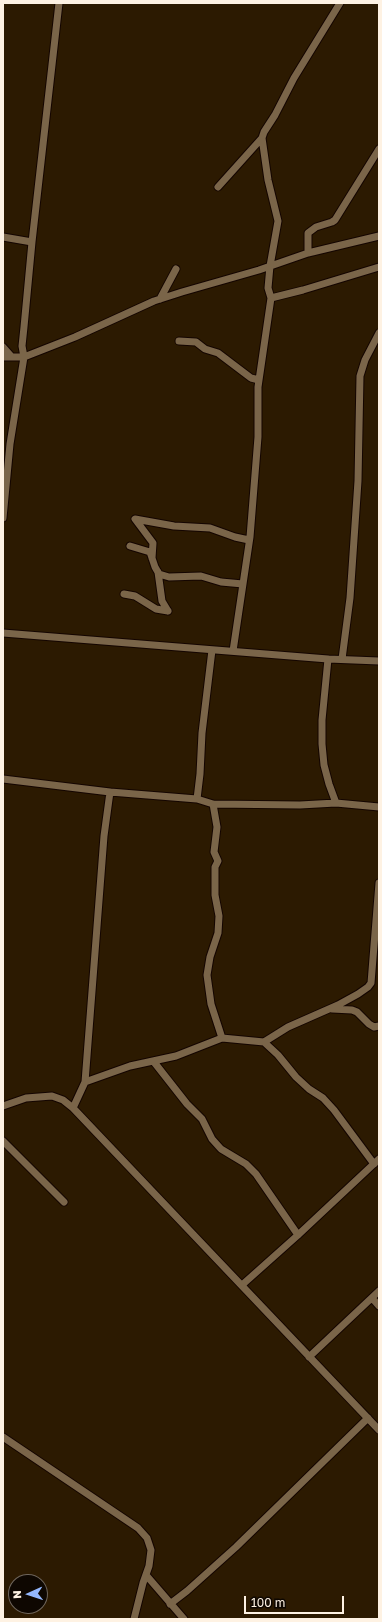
<!DOCTYPE html>
<style>
body{margin:0}
#map{position:relative;width:382px;height:1622px;overflow:hidden;background:#2c1a01;font-family:"Golos Text",sans-serif}
canvas{display:block}
.frame{position:absolute;inset:0;border:4px solid #fef2e3;pointer-events:none}
.north{position:absolute;left:8px;top:1574px;width:40px;height:40px;box-sizing:border-box;background:#0e0701;border:1px solid #6e655b;border-radius:50%;rotate:267deg;font-size:11px;font-weight:700;line-height:16px;text-align:center;color:#fef2e3}
.north::after{content:'';display:block;margin:auto;width:14px;height:18px;background:#93b7fd;clip-path:polygon(50% 0,100% 100%,50% 72%,0 100%)}
.scale{position:absolute;left:244px;top:1596px;width:100px;height:18px;box-sizing:border-box;border:2px solid #fef2e3;border-top:0;padding-left:5px;font-size:12px;line-height:14px;white-space:nowrap;color:#fef2e3;-webkit-text-stroke:3px #0e0701;paint-order:stroke}
</style>
<div id="map">
<canvas width="382" height="1622"></canvas>
<div class="frame"></div>
<div class="north">N</div>
<div class="scale">100 m</div>
</div>
<script>
const ctx = document.querySelector('canvas').getContext('2d');
ctx.lineJoin = 'round';
function toPath(rows) {
  const path = new Path2D();
  for (const r of rows) {
    path.moveTo(r[0], r[1]);
    for (let i = 2; i < r.length; i += 2) path.lineTo(r[i], r[i + 1]);
  }
  return path;
}
function strokePath(path, color, width, dash) {
  ctx.strokeStyle = color;
  ctx.lineWidth = width;
  ctx.lineCap = dash ? 'butt' : 'round';
  ctx.setLineDash(dash || []);
  ctx.stroke(path);
}
const minor = toPath([
 [218,187,262,138],
 [3,237,32,242],
 [308,253,308,233,316,227,332,222,335,220,379,149],
 [271,298,268,288,270,266,278,221,268,180,262,138,264,132,275,115,294,78,340,3],
 [160,299,176,269],
 [179,341,196,342,205,349,218,353,251,378,259,380],
 [3,347,11,356],
 [3,357,24,357,75,337,154,301,182,292,259,270,308,253,379,236],
 [3,518,10,444,24,357,22,346,24,327,32,242,59,3],
 [130,546,150,552,155,567,159,574,169,577,201,576,221,582,243,584],
 [152,558,153,543,135,519,174,526,210,528,235,537,249,540],
 [158,572,162,601,168,611],
 [124,594,135,596,156,609,168,611],
 [3,633,328,659,379,661],
 [233,651,250,537,258,437,258,387,271,298,303,290,379,267],
 [328,659,322,720,322,744,324,765,329,784,336,803],
 [342,659,350,598,358,481,360,376,365,360,379,333],
 [3,779,110,792,104,836,85,1082,73,1108],
 [110,792,197,799,213,804,300,805,336,803,379,807],
 [197,799,200,774,202,733,212,650],
 [213,804,217,827,214,852,218,861,215,867,215,895,219,916,218,933,210,957,207,975,211,1004,222,1038],
 [332,1009,352,1010,357,1012,369,1024,374,1027,379,1026],
 [264,1042,288,1027,338,1005,358,994,368,987,371,983,379,883],
 [154,1062,187,1104,202,1119,212,1139,221,1149,246,1164,256,1174,298,1235],
 [85,1082,130,1066,176,1056,222,1038,264,1042,278,1055,296,1077,309,1089,323,1098,334,1110,374,1164],
 [3,1106,26,1098,52,1096,63,1100,73,1108,379,1430],
 [3,1141,64,1202],
 [242,1285,298,1235,379,1159],
 [372,1298,379,1306],
 [309,1357,379,1291],
 [3,1437,138,1528,147,1538,151,1550,149,1566,143,1583,134,1619],
 [146,1575,184,1619],
 [170,1604,187,1591,236,1547,368,1418]
]);
strokePath(minor, '#140500', 9);
strokePath(minor, '#7a6549', 7);
</script>
